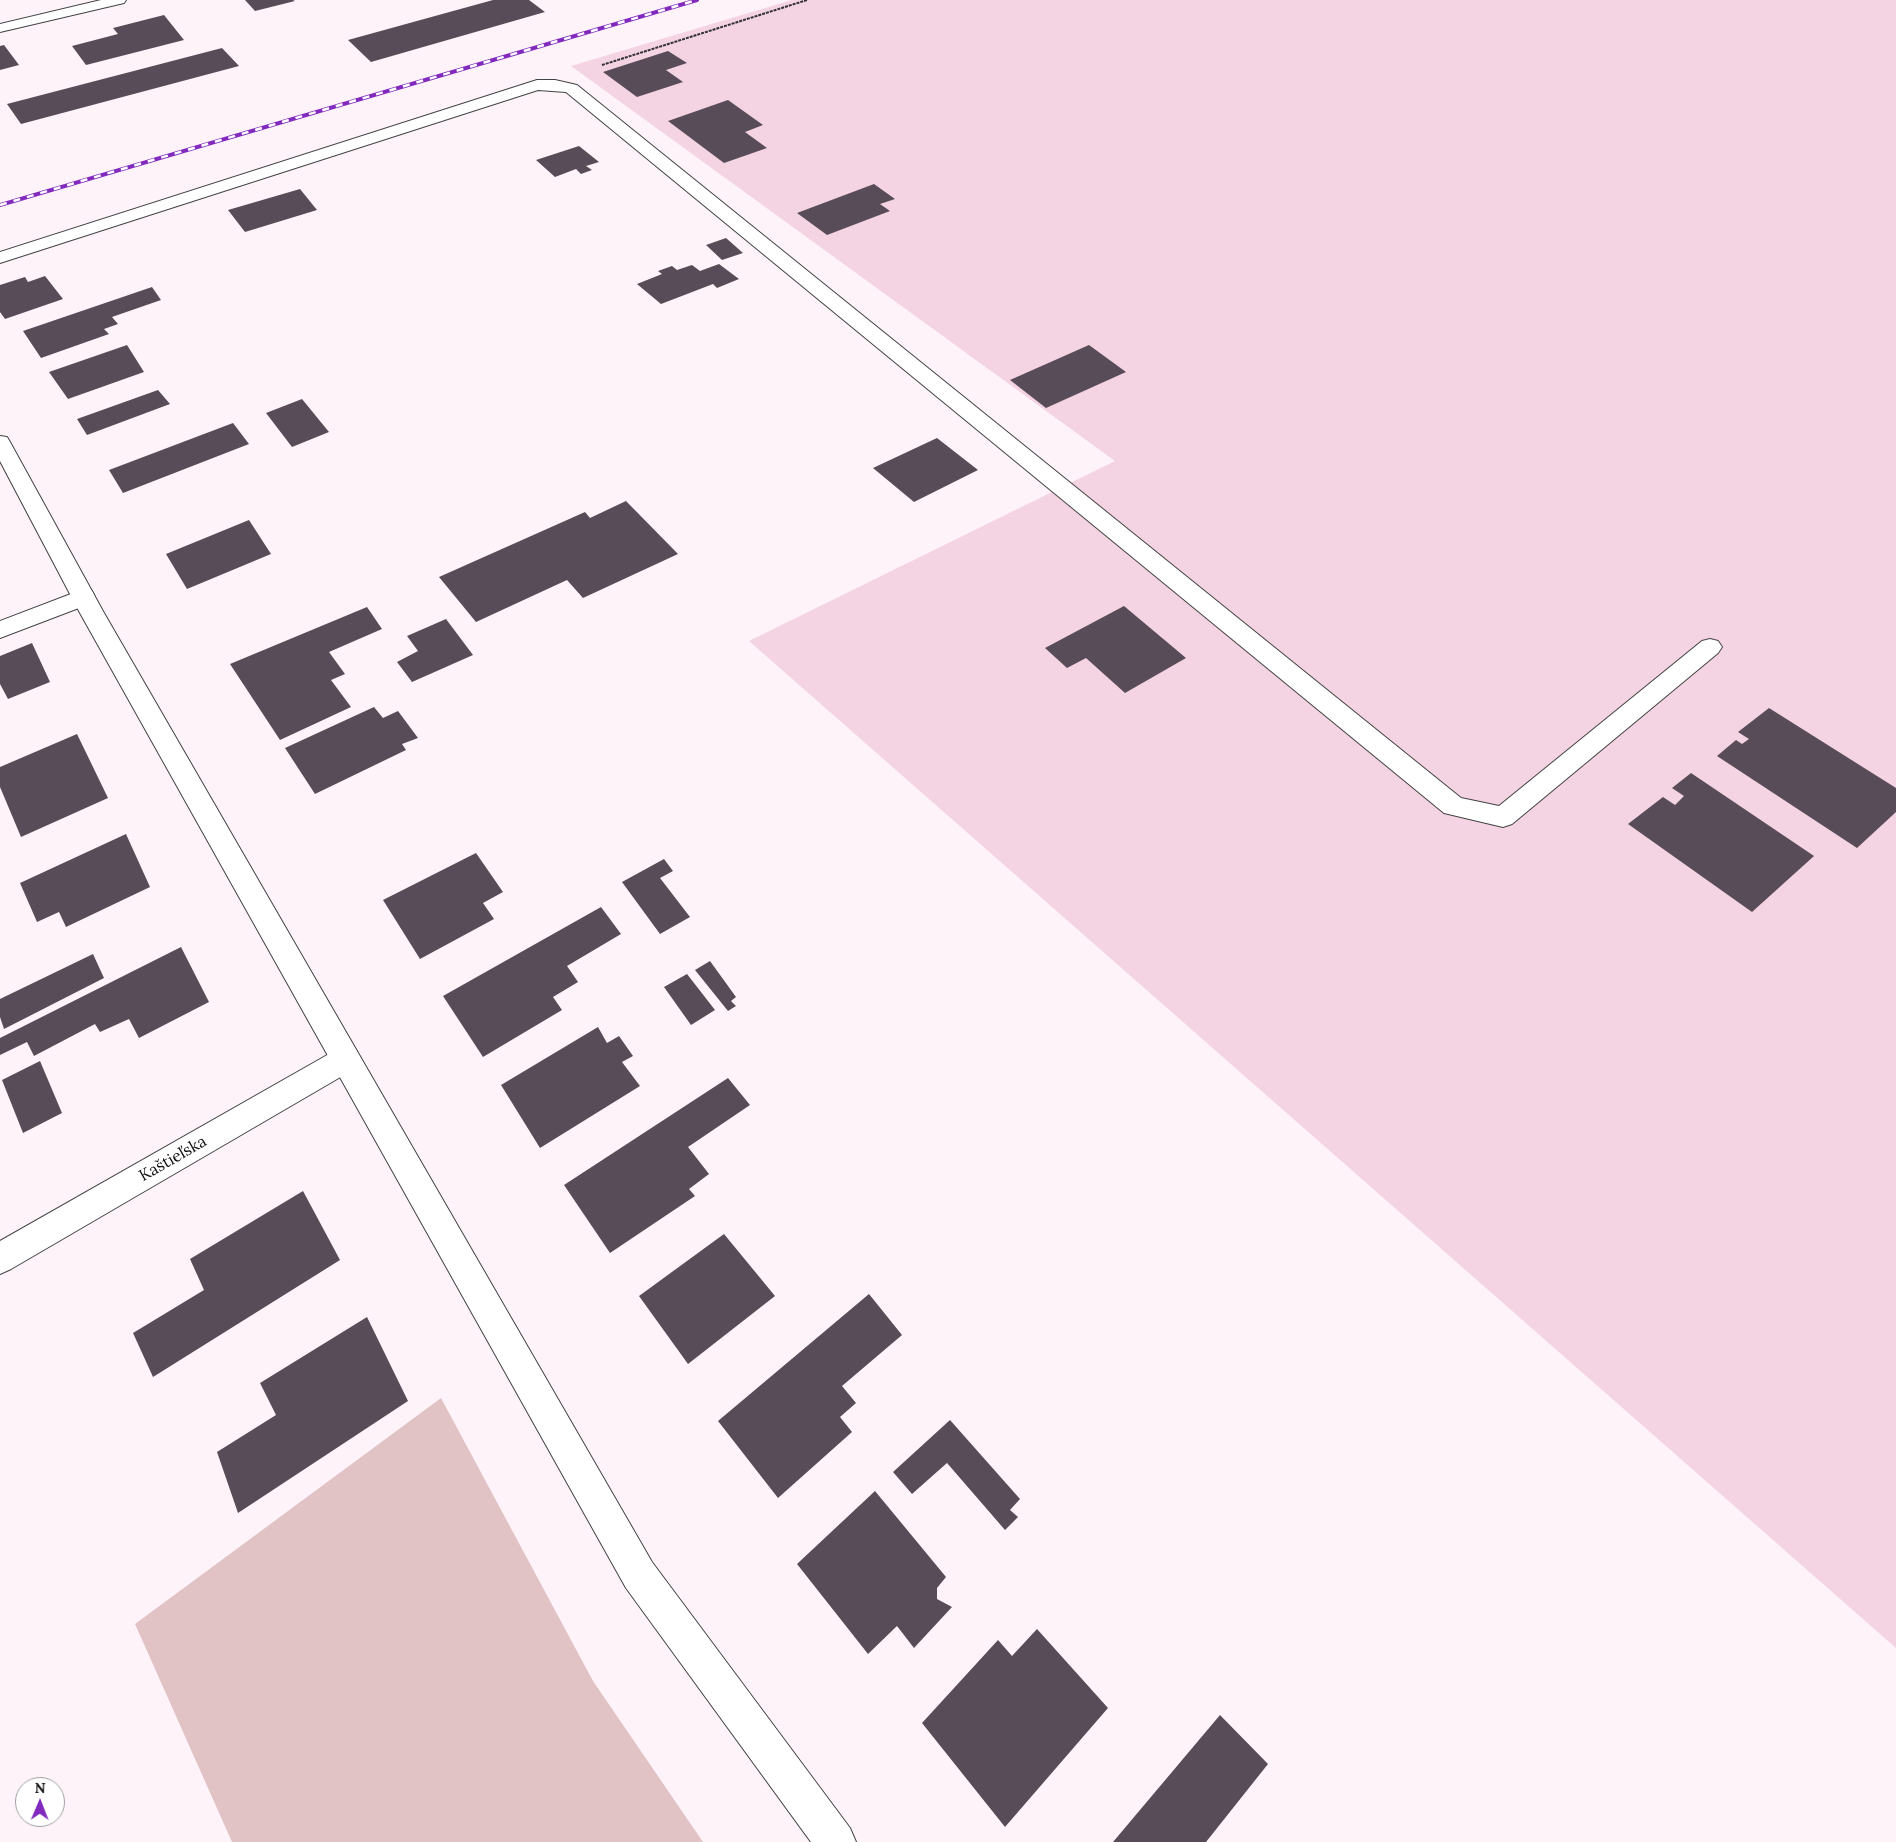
<!DOCTYPE html>
<meta charset="utf-8">
<style>
body{margin:0}
#map{position:relative;width:1896px;height:1842px;overflow:hidden;background:#fff3fa;font-family:Lora,serif}
canvas{display:block}
.north{position:absolute;left:15px;top:1777px;width:50px;height:50px;box-sizing:border-box;background:#fff;border:1px solid #9f9f9f;border-radius:50%;rotate:1deg;font-size:14px;font-weight:700;line-height:20px;text-align:center;color:#101010}
.north::after{content:'';display:block;margin:auto;width:18px;height:22px;background:#812abd;clip-path:polygon(50% 0,100% 100%,50% 72%,0 100%)}
</style>
<div id="map">
<canvas width="1896" height="1842"></canvas>
<div class="north">N</div>
</div>
<script>
const ctx = document.querySelector('canvas').getContext('2d');
ctx.lineJoin = 'round';
function fill(path, color) {
  ctx.fillStyle = color;
  ctx.fill(path, 'evenodd');
}
function toPath(rows) {
  const path = new Path2D();
  for (const r of rows) {
    path.moveTo(r[0], r[1]);
    for (let i = 2; i < r.length; i += 2) path.lineTo(r[i], r[i + 1]);
  }
  return path;
}
function strokePath(path, color, width, dash) {
  ctx.strokeStyle = color;
  ctx.lineWidth = width;
  ctx.lineCap = dash ? 'butt' : 'round';
  ctx.setLineDash(dash || []);
  ctx.stroke(path);
}
function write(font, color, halo, rows, align = 'center') {
  ctx.font = font + ' Lora,serif';
  ctx.lineWidth = 5;
  ctx.setLineDash([]);
  ctx.textBaseline = 'middle';
  ctx.strokeStyle = halo;
  ctx.fillStyle = color;
  for (const [text, x, y, turn = 0] of rows) {
    ctx.save();
    ctx.translate(x, y);
    ctx.rotate((+turn || 0) * Math.PI / 180);
    ctx.textAlign = isNaN(turn) ? turn : align;
    if (halo) ctx.strokeText(text, 0, 0);
    ctx.fillText(text, 0, 0);
    ctx.restore();
  }
}
const farmland = toPath([
 [792,0,1896,0,1896,1648,749,641,1115,461,571,66]
]);
const cemetery = toPath([
 [441,1398,593,1681,703,1842,232,1842,135,1624]
]);
const building = toPath([
 [245,0,293,0,295,1,255,11],
 [493,0,529,0,545,12,371,62,348,40],
 [164,15,184,40,86,65,72,46,118,34,113,28],
 [4,45,19,65,0,70,0,46],
 [222,48,239,66,21,124,7,104],
 [668,51,687,63,666,70,683,82,637,97,603,72],
 [728,100,763,125,745,132,767,148,724,163,668,121],
 [579,146,599,162,586,166,592,170,581,174,576,169,555,177,536,160],
 [874,184,895,199,880,204,890,211,827,235,797,213],
 [300,189,317,210,245,232,228,210],
 [726,238,743,253,722,260,706,245],
 [719,264,739,279,717,288,713,284,661,304,637,284,662,274,658,271,672,266,677,270,692,265,700,271],
 [45,276,63,299,5,319,0,312,0,285,25,277,28,282],
 [152,287,161,300,112,317,118,324,104,329,109,334,41,358,23,331],
 [127,345,144,372,68,399,49,372],
 [1089,345,1126,372,1046,408,1010,380],
 [158,390,170,404,87,435,77,419],
 [302,399,329,432,292,447,266,413],
 [233,423,249,444,123,493,109,470],
 [937,438,978,470,914,502,873,468],
 [626,501,678,554,583,598,567,580,476,622,439,577,585,512,590,518],
 [249,520,271,554,187,589,166,554],
 [1124,606,1186,658,1125,693,1086,658,1067,668,1045,648],
 [367,607,382,629,329,652,345,674,331,680,351,707,280,740,230,664],
 [446,619,473,655,412,682,397,662,418,651,407,636],
 [32,643,50,682,8,699,0,684,0,656],
 [374,707,383,718,398,711,418,738,402,744,406,750,315,794,285,748],
 [1769,708,1896,788,1896,812,1857,848,1717,756,1736,740,1742,744,1749,739,1738,732],
 [77,734,108,798,21,837,0,787,0,767],
 [1691,773,1814,856,1752,912,1628,824,1663,797,1675,805,1684,796,1672,788],
 [126,834,150,887,66,927,59,912,37,922,20,883],
 [476,853,503,892,483,903,494,919,420,959,383,900],
 [664,859,673,871,660,878,690,917,660,934,622,882],
 [601,907,621,934,567,966,578,982,553,997,562,1010,483,1057,443,996],
 [181,947,209,1002,139,1038,129,1019,100,1032,95,1024,34,1056,27,1042,0,1055,0,1038],
 [93,954,104,978,4,1029,0,1017,0,999],
 [710,961,736,997,731,1001,736,1006,728,1011,695,970],
 [687,974,715,1010,691,1025,664,987],
 [598,1027,607,1043,619,1036,633,1056,622,1062,640,1086,540,1148,501,1085],
 [40,1061,62,1113,23,1133,2,1080],
 [728,1078,750,1105,688,1147,709,1174,689,1189,695,1196,610,1253,564,1185],
 [303,1191,340,1260,153,1377,133,1333,204,1290,190,1259],
 [724,1234,775,1296,688,1364,639,1296],
 [869,1294,902,1335,842,1386,856,1403,840,1417,852,1432,778,1498,718,1421],
 [367,1317,408,1401,238,1513,217,1452,276,1415,260,1383],
 [950,1420,1020,1499,1010,1510,1018,1517,1005,1530,947,1463,912,1494,893,1472],
 [875,1491,946,1577,937,1588,937,1599,952,1607,914,1648,897,1626,868,1654,797,1564],
 [1037,1629,1108,1708,1005,1827,922,1723,998,1640,1012,1656],
 [1220,1715,1268,1764,1206,1842,1113,1842]
]);
const path = toPath([
 [602,65,807,0]
]);
const service = toPath([
 [101,0,126,0,124,3,0,32,0,24,101,0]
]);
const minor = toPath([
 [537,80,555,80,577,85,1461,798,1499,806,1702,641,1710,639,1718,641,1722,647,1718,653,1512,824,1503,827,1444,813,566,92,538,90,0,263,0,252,537,80],
 [84,589,92,591,95,597,92,603,0,638,0,621,84,589],
 [346,1046,356,1050,361,1059,356,1068,11,1269,0,1274,0,1241,336,1050,346,1046]
]);
const tertiary = toPath([
 [0,436,7,437,10,442,104,613,652,1562,850,1828,856,1842,811,1842,626,1588,80,613,0,461,0,436]
]);
const rail = toPath([
 [0,205,697,0]
]);
const streetNames = [
 ["Kaštieľska",173,1159,-30]
];
fill(farmland, '#f4d3e2');
fill(cemetery, '#e1c3c5');
fill(building, '#584c58');
strokePath(service, '#434343', 2);
strokePath(minor, '#434343', 2);
strokePath(tertiary, '#434343', 2);
strokePath(path, '#323232', 2, [3, 1]);
fill(service, '#fff');
fill(minor, '#fff');
fill(tertiary, '#fff');
strokePath(rail, '#812abd', 4);
strokePath(rail, '#fff', 2.5, [7]);
write('16px', '#101010', '#fff', streetNames);
</script>
